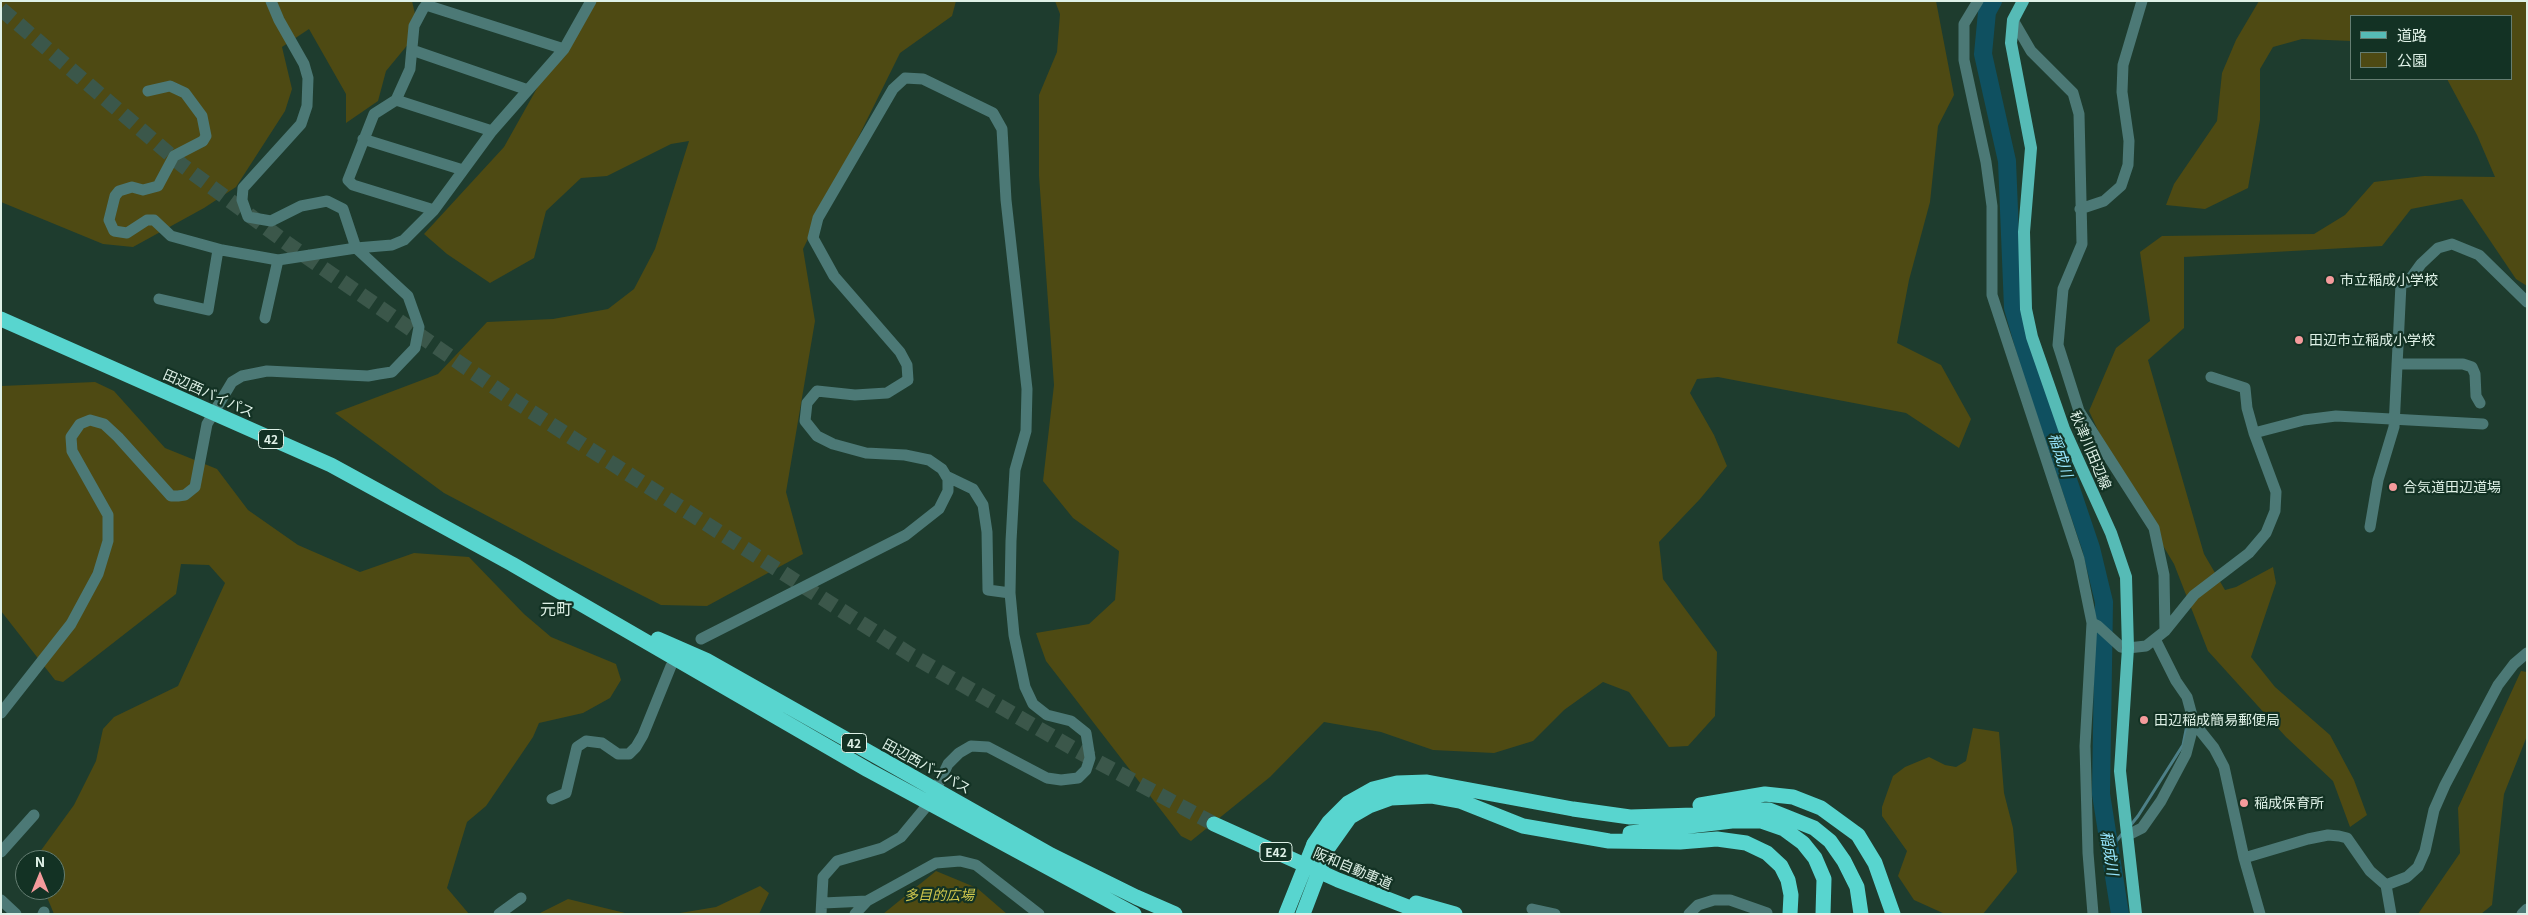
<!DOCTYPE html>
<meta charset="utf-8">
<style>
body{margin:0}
#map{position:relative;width:2528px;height:915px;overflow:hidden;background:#1e3c2e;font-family:Georgia,"Noto Sans JP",serif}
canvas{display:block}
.frame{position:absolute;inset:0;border:2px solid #dff1e7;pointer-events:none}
.legend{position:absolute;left:2350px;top:15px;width:162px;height:65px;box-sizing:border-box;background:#133224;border:1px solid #657e72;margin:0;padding:6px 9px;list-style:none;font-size:15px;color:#dff1e7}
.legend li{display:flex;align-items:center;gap:10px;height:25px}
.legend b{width:25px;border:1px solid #657e72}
.north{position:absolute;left:15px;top:850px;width:50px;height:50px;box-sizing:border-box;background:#133224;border:1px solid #657e72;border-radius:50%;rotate:0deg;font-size:14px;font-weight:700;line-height:20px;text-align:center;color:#dff1e7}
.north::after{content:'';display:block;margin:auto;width:18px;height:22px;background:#f59b9c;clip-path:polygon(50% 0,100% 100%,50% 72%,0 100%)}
</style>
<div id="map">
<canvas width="2528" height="915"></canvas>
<div class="frame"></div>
<ul class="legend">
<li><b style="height:6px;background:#56bbb6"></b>道路</li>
<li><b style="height:14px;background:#4e4a13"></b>公園</li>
</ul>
<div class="north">N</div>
</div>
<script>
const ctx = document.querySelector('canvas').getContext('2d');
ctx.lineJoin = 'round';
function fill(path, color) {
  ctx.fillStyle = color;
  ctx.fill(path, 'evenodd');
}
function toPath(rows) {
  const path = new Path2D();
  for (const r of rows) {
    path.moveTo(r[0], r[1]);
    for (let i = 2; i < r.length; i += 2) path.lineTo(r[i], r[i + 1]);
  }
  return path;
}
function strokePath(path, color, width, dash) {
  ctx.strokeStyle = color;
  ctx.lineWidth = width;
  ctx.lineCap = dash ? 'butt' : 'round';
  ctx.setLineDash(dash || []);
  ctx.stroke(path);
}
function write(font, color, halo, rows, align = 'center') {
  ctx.font = font + ' Georgia,"Noto Sans JP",serif';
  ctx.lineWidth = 4.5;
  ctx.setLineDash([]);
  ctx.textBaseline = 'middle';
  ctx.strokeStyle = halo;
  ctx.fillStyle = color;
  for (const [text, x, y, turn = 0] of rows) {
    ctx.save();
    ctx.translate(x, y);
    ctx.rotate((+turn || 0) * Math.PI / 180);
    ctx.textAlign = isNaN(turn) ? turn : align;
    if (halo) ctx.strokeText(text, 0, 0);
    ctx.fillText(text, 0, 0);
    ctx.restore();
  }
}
const green = toPath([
 [1,1,412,1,419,31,386,71,378,101,346,123,346,94,309,29,282,47,292,89,285,111,236,187,204,208,133,247,103,244,1,202],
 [586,1,956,1,952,16,900,53,803,249,815,321,786,492,803,554,707,606,661,605,552,550,444,493,335,413,438,374,487,322,553,319,608,309,634,289,655,249,689,141,671,144,607,176,581,178,546,211,534,258,490,283,447,254,424,234,504,147],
 [1055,1,1936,1,1954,95,1938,126,1930,202,1909,280,1897,343,1941,365,1971,419,1959,448,1906,413,1718,377,1697,379,1690,393,1714,435,1727,466,1700,499,1659,542,1663,579,1717,652,1715,716,1688,746,1669,747,1629,692,1603,682,1564,710,1533,741,1494,753,1433,750,1381,732,1324,722,1270,777,1191,841,1181,836,1046,661,1036,633,1089,624,1115,600,1119,551,1073,518,1043,481,1054,385,1039,176,1039,95,1057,52,1060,14],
 [2259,1,2527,1,2527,286,2516,279,2462,199,2411,209,2382,246,2184,257,2184,328,2148,360,2204,554,2225,590,2236,587,2273,567,2276,583,2251,657,2275,687,2330,735,2354,780,2367,815,2350,827,2333,781,2286,737,2208,651,2174,564,2113,463,2089,411,2116,348,2150,321,2140,252,2162,236,2314,234,2345,215,2374,182,2424,176,2495,177,2477,135,2447,79,2512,79,2512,16,2352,16,2352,41,2302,39,2273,47,2260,69,2260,120,2248,188,2205,209,2166,205,2174,184,2217,121,2222,73,2236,40],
 [95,382,114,391,165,448,217,469,248,510,298,545,360,572,414,553,469,557,524,614,551,637,616,664,621,680,610,698,583,713,539,723,533,737,486,806,467,822,447,888,469,914,54,914,44,890,55,890,55,860,34,860,74,805,96,761,103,729,114,717,178,686,225,583,209,565,181,564,176,594,63,682,55,680,1,611,1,386],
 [2521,671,2527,672,2527,736,2504,794,2492,905,2481,914,2418,914,2460,853,2458,808],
 [1973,728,1999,732,2004,793,2013,828,2017,872,1983,914,1945,914,1914,900,1898,876,1907,851,1882,816,1882,807,1893,776,1905,767,1929,757,1945,765,1956,767,1966,761],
 [936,871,977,888,1007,914,883,914],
 [760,886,769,893,759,914,674,914,716,907],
 [568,899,625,913,633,914,538,914]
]);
const stream = toPath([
 [2130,826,2138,816,2183,745,2187,725],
 [2110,849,2122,834]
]);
const river = toPath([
 [1993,1,1987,12,1983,54,2007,161,2013,308,2030,367,2091,548,2104,602,2101,794,2120,914]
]);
const highwayTunnel = toPath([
 [1,9,182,165,288,244,510,398,911,655,1074,749,1214,824]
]);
const minor = toPath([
 [1978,1,1964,24,1964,60,1986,162,1992,206,1992,295,2079,559,2092,623,2085,746,2088,853,2093,914],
 [2013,20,2031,51,2073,93,2079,114,2082,244,2063,289,2058,345,2079,411,2154,528,2164,575,2165,631],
 [412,50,528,90],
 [148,91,170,86,185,93,202,116,206,136,203,141,174,156,158,186,143,190,132,187,119,191,115,196,109,220,114,231,127,233,147,220,154,220,171,236,222,250,278,260,356,248,392,245,404,240,434,210,492,131,564,49,591,1],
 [396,100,492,131],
 [363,139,463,170],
 [2080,209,2104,201,2121,186,2128,165,2129,141,2122,92,2123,65,2142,1],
 [434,210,353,185,348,180,374,114,396,100,410,69,414,26,423,9,426,5,564,49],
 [159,299,208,310,218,250],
 [265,318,278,260],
 [2397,364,2463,364,2472,367,2475,374,2476,396,2480,403],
 [2254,433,2304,420,2336,416,2483,424],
 [946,476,973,489,983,505,987,532,988,590,1010,593],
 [2370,527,2378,480,2394,427,2401,284,2408,282,2421,264,2438,248,2452,244,2479,255,2527,302],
 [2092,623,2098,626,2121,647,2128,648,2146,646,2165,631,2194,595,2249,553,2266,533,2275,511,2276,492,2254,433,2247,408,2245,388,2211,377],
 [701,639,906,535,939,509,948,491,948,479,942,469,929,460,905,455,866,453,833,444,817,436,805,421,807,403,817,391,855,395,887,393,908,380,907,365,900,352,834,276,813,238,818,218,893,89,905,78,923,79,993,113,1002,129,1006,200,1027,389,1026,431,1015,470,1011,541,1010,593,1014,635,1025,687,1033,704,1047,715,1071,721,1086,733,1090,758,1086,770,1078,778,1061,780,1047,778,988,747,971,746,959,753,948,764,930,802,901,837,882,848,837,861,823,877,821,914],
 [2155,639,2176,681,2187,697,2194,723,2214,748,2224,767,2244,858,2260,914],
 [1,713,71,624,98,574,108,541,108,515,72,451,71,437,80,424,90,420,104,424,118,437,171,496,178,496,185,495,195,487,207,424,232,382,242,376,267,371,368,376,379,374,392,372,415,348,419,327,408,296,356,248,343,209,327,201,301,206,271,221,248,217,242,200,243,188,301,124,307,106,308,78,304,64,279,20,271,1],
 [552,799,566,793,577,747,586,741,602,743,618,754,629,754,636,747,643,735,671,666],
 [2128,835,2142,828,2161,801,2186,754,2194,723],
 [1,852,34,815],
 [2244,858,2308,839,2328,835,2339,836,2347,838,2370,871,2386,885],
 [1,900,16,914],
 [823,903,867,901],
 [1532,909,1555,914],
 [43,914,44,912],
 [499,914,521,898],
 [855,914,867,901,936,863,960,861,976,865,1039,914],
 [1689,914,1698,905,1714,900,1730,900,1767,913],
 [2391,914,2386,885,2407,877,2418,867,2425,851,2434,810,2445,785,2498,685,2514,664,2527,653],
 [2522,914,2527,909]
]);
const major = toPath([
 [2023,1,2013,20,2011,43,2031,148,2024,232,2026,309,2032,337,2064,429,2111,533,2126,577,2128,648,2120,771,2136,914]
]);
const highway = toPath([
 [1,319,331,465,512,564,868,770,1134,914],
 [658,639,706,660,1051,855,1136,897,1175,914],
 [1700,805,1765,794,1793,797,1821,808,1858,835,1875,863,1893,914],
 [1214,824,1338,880,1426,914],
 [1630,833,1732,821,1761,821,1784,829,1803,843,1815,858,1824,879,1823,914],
 [1314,844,1329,822,1348,803,1373,789,1397,783,1427,782,1573,809,1630,817,1694,815,1738,809,1769,810,1814,828,1830,841,1844,861,1857,887,1861,914],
 [1328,848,1350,817,1369,806,1391,798,1432,796,1460,801,1523,826,1609,841,1680,842,1717,839,1746,843,1767,853,1781,866,1788,880,1791,895,1790,914],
 [1416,903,1455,914]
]);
const highwayBridge = toPath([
 [1286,914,1314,844],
 [1303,914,1328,848]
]);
const markers = [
 [2330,280,5,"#f59b9c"],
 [2299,340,5,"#f59b9c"],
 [2393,487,5,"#f59b9c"],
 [2144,720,5,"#f59b9c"],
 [2244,803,5,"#f59b9c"]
];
const shields = [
 [271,439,25],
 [854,743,25],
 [1276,852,32]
];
const shieldNames = [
 ["42",271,439],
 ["42",854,743],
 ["E42",1276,852]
];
const poiNames = [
 ["市立稲成小学校",2340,280],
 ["田辺市立稲成小学校",2309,340],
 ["合気道田辺道場",2403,487],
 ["田辺稲成簡易郵便局",2154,720],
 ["稲成保育所",2254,803]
];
const streetNames = [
 ["田辺西バイパス",209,393,24],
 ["秋津川田辺線",2091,450,67],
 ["田辺西バイパス",927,766,29],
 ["阪和自動車道",1353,868,23]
];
const parkNames = [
 ["多目的広場",939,895]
];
const waterNames = [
 ["稲成川",2061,455,72],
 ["稲成川",2110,853,81]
];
const quarterNames = [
 ["元町",556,609]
];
fill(green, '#4e4a13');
strokePath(stream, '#4d8088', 3);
strokePath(river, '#0f5060', 18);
strokePath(highwayTunnel, '#3b574a', 15, [15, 8]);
strokePath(minor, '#4c7976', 11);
strokePath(major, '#56bbb6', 12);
strokePath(highway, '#58d5cf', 15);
strokePath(highwayBridge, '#58d5cf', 15);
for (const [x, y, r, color] of markers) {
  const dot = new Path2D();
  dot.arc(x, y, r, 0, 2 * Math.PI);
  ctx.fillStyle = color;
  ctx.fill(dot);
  strokePath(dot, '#133224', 2);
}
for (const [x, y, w] of shields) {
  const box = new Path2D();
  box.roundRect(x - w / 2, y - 9.5, w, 19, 4);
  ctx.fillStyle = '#133224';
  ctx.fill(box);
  strokePath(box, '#dff1e7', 1);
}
write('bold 12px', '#dff1e7', null, shieldNames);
write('14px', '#dff1e7', '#133224', poiNames, 'left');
write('14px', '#dff1e7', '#133224', streetNames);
write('italic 14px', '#d0c74d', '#133224', parkNames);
write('italic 15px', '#97e6fe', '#133224', waterNames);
write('16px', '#dff1e7', '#133224', quarterNames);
</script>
